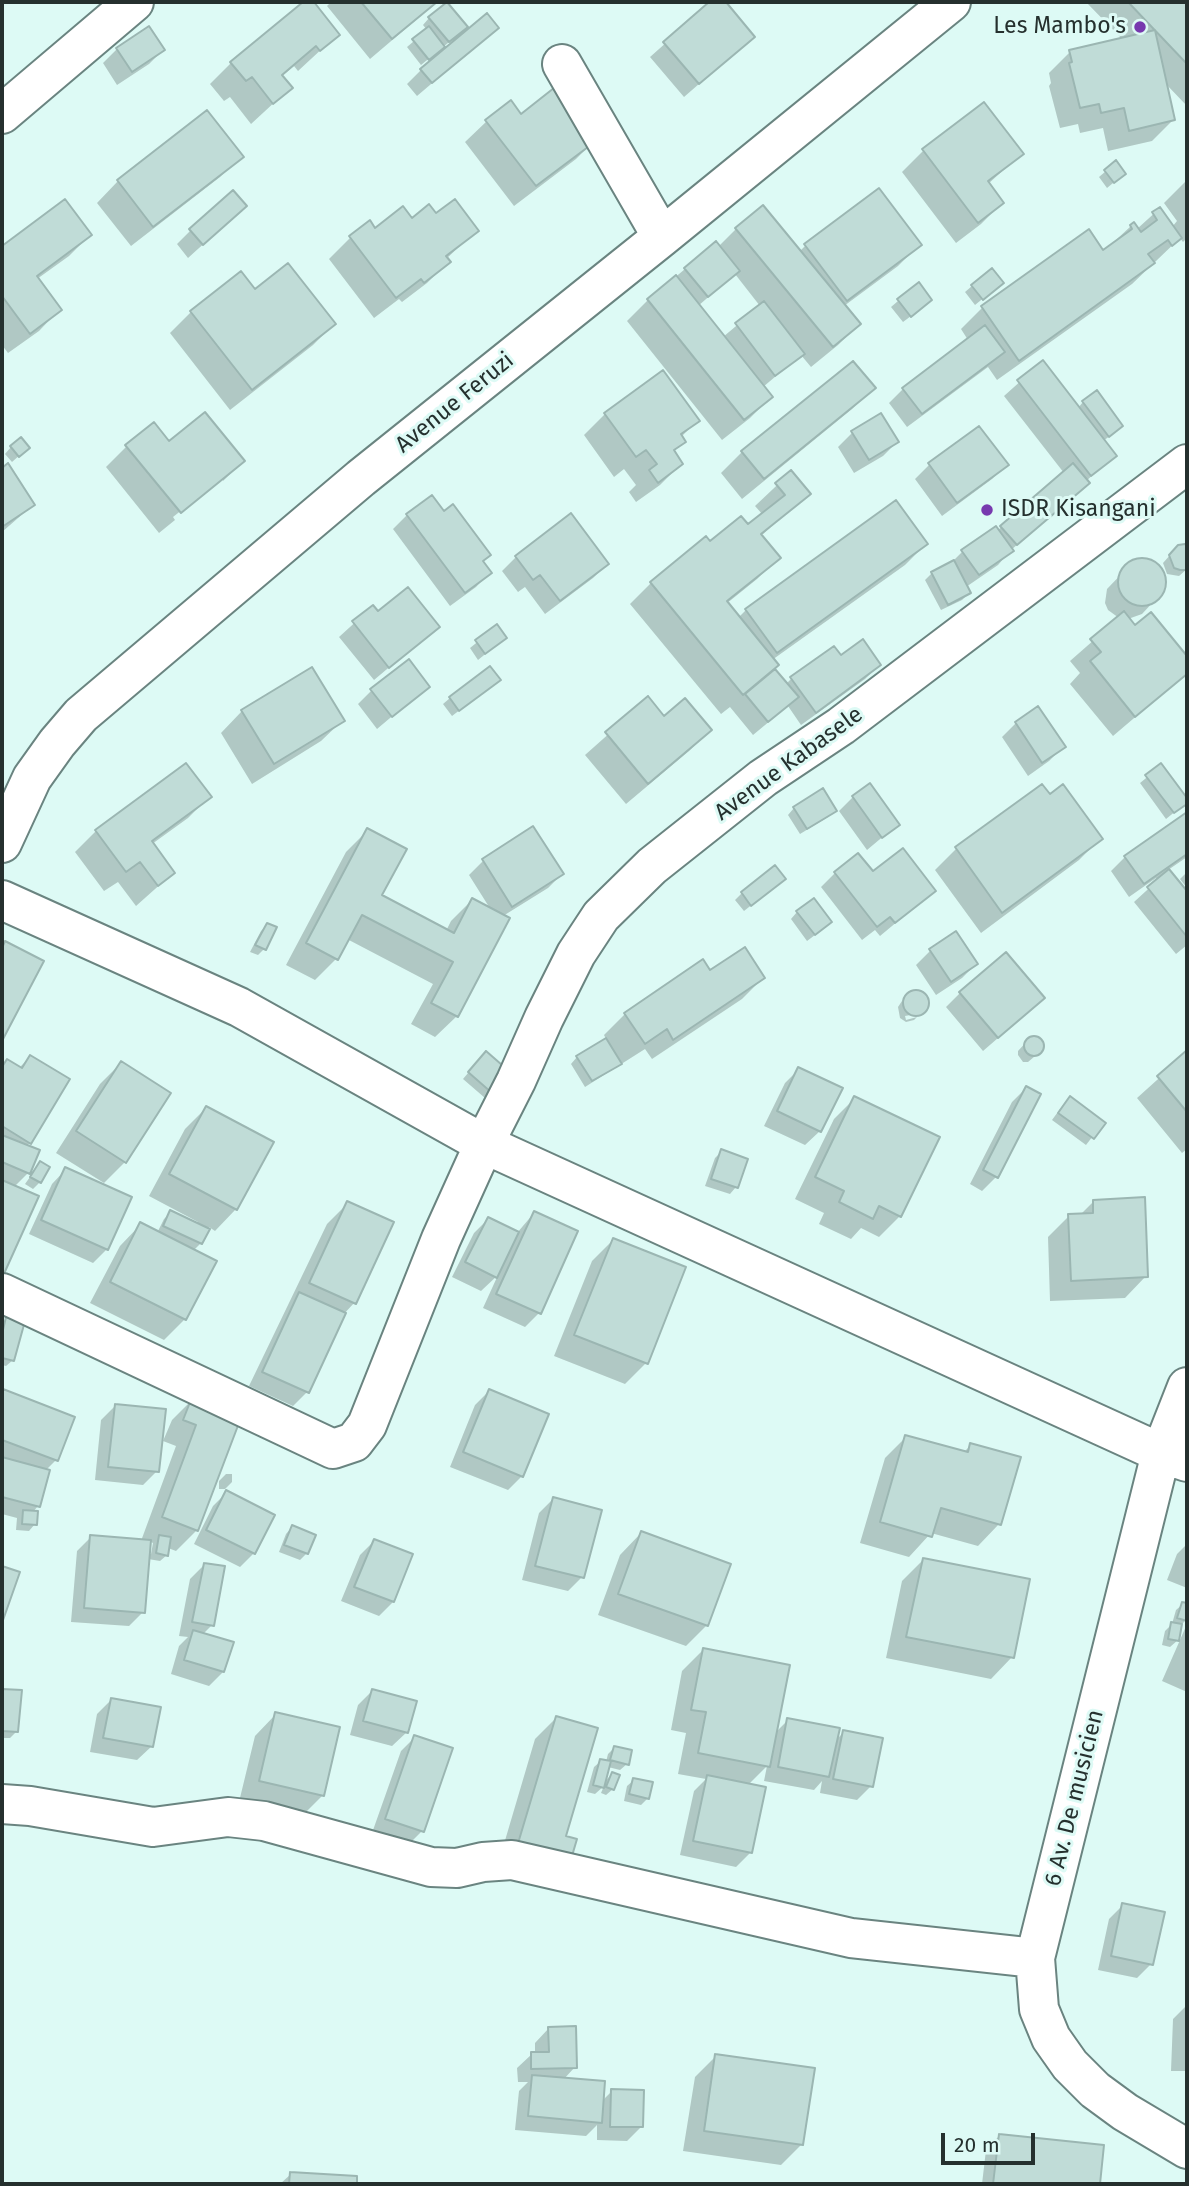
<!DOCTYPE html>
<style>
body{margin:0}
#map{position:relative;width:1189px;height:2186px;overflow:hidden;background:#ddfaf5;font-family:"Fira Sans",sans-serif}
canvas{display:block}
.frame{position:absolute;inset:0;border:4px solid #25302e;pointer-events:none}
.scale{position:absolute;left:941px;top:2133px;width:94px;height:32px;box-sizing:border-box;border:4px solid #25302e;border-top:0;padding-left:9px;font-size:21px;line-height:24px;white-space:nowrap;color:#25302e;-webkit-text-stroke:5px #ddfaf5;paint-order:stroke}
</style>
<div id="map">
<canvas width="1189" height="2186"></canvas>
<div class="frame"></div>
<div class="scale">20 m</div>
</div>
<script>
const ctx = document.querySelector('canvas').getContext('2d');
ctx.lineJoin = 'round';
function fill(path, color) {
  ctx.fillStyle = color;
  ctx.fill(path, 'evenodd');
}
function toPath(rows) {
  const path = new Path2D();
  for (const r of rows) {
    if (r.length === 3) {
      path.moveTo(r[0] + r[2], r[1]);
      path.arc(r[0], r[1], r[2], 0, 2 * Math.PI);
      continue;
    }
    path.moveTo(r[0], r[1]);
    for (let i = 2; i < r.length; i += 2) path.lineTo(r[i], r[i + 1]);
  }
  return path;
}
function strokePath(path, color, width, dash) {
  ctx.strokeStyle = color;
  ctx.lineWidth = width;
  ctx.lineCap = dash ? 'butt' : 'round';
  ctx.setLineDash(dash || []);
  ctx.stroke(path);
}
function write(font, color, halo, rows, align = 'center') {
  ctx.font = font + ' "Fira Sans",sans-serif';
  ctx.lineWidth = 6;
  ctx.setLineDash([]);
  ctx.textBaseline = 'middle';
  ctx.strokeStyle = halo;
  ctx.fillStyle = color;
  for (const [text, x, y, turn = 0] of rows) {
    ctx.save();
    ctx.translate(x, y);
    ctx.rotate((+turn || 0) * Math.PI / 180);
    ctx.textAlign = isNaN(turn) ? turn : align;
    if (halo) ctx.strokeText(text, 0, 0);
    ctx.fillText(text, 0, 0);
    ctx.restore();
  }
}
const shadow = toPath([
 [306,2,311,2,338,34,298,71,294,66,281,77,290,88,251,124,230,97,224,101,210,84,231,63],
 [331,2,437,2,370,59,327,6],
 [712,2,723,2,753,37,684,97,650,57],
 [1086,2,1187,2,1187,106,1165,83,1173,120,1152,141,1108,151,1103,128,1080,133,1078,124,1060,128,1049,86,1051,83,1049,73,1070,52,1123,40],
 [429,18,459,34,421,65,407,47,427,30,423,25],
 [497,28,417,96,407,84,421,70],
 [117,49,163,50,149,64,117,85,103,63],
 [984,105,1021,154,988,184,1002,203,981,224,956,243,902,172,923,151],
 [487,121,597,138,576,159,514,206,465,142],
 [241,156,220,177,131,246,97,203,118,181],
 [1106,171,1124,174,1107,188,1099,177],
 [1187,180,1187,238,1183,242,1180,238,1132,284,997,380,988,367,907,427,889,403,903,389,968,340,961,329,982,308,1088,232,1103,252,1131,226,1137,229,1159,209,1172,227,1177,221,1164,203],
 [64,201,90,235,69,256,37,279,60,309,39,331,8,353,2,345,2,248],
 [436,216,477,230,446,259,448,262,427,283,402,302,399,299,374,318,329,259,350,238],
 [230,220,188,258,177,244,191,230],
 [736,229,799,252,806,245,919,245,898,266,844,306,859,324,838,345,811,367,801,355,763,387,771,397,750,418,722,440,627,321,648,300,685,269,718,247],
 [735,274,760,306,723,337,698,306],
 [240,273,255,292,334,324,313,345,230,410,170,333,191,312],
 [1002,283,975,305,965,292,972,286],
 [918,284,923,307,903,322,891,307],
 [1042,362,1078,408,1083,402,1114,433,1103,441,1115,456,1086,481,1087,483,1073,497,1011,550,998,565,966,587,969,593,962,600,941,610,925,580,932,573,950,564,962,552,997,531,1064,473,1004,396],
 [873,388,852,409,742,499,721,473,742,452],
 [605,414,697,421,681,437,684,442,673,452,681,464,660,485,636,502,629,492,636,485,624,469,614,477,584,435],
 [852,433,897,442,883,456,854,473,838,447],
 [169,443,243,461,223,481,223,477,173,517,175,520,159,533,106,467,127,446],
 [11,447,21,454,12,462,5,454],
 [929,465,1006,465,992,479,942,516,915,479],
 [8,466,33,505,2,532,2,470],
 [791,472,808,493,761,536,778,558,757,579,726,604,738,618,746,610,926,544,905,565,772,660,768,674,786,684,792,678,841,658,879,665,865,679,801,725,788,706,753,735,730,707,721,714,630,604,651,583,710,544,748,527,763,515,755,506],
 [407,515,482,562,490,572,476,587,450,606,393,529],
 [1185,546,1187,547,1187,569,1179,576,1167,574,1163,563,1171,554],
 [516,557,607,564,593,578,545,614,525,587,518,592,502,571],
 [1146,560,1152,562,1163,573,1164,587,1156,599,1142,614,1128,619,1134,628,1151,614,1187,659,1187,673,1113,736,1070,684,1080,673,1070,661,1119,618,1108,610,1105,603,1107,589,1132,563],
 [372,607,378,614,437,627,374,680,339,637],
 [496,627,505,638,478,660,470,648],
 [499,680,452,716,443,704,450,698],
 [428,686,377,729,358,704,372,690],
 [648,699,664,718,710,730,689,751,626,804,585,755],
 [242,711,343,720,321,741,252,784,221,733],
 [1016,723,1063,747,1049,761,1028,776,1002,737],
 [1161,766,1187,802,1166,819,1140,783],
 [1042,786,1050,796,1100,839,1079,860,981,933,935,870,956,849],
 [209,797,188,818,152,844,173,873,136,906,118,882,104,891,75,852,96,831],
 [853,797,898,824,867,850,839,811],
 [794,808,835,811,828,817,800,834,788,815],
 [1187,814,1187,857,1168,870,1187,894,1187,945,1176,954,1134,902,1158,880,1156,878,1129,897,1111,871,1125,857],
 [532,828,562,874,548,888,503,916,457,1016,435,1037,411,1024,433,984,347,939,336,959,315,980,286,965,346,852,367,831,380,896,446,931,451,921,472,900,491,910,469,875,483,861],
 [1187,872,1187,888,1180,879],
 [835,873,873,874,934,891,880,936,875,930,862,940,821,887],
 [784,879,744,911,735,900,742,893],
 [797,912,823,929,807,941,791,919],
 [267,925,264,949,258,955,250,952,261,931],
 [956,934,976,964,962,978,936,995,916,965,930,951],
 [710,973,763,978,742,999,652,1059,645,1049,585,1087,571,1064,577,1057,606,1039,604,1035,625,1014],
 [920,992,928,1000,927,1007,922,1013,905,1016,906,1020,917,1017,914,1020,906,1022,900,1018,898,1007,902,1001,910,993],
 [960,993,1028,1012,983,1051,946,1007],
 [1029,1039,1038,1039,1042,1046,1041,1051,1028,1062,1023,1062,1018,1055,1018,1051],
 [1187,1053,1187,1149,1182,1153,1137,1098],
 [30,1057,30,1143,26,1146,28,1173,14,1187,36,1197,2,1274,2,1066,7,1061,19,1068],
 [479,1060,491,1092,485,1098,463,1079],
 [121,1063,125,1162,104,1183,56,1153,100,1084],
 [799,1069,840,1088,820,1131,805,1145,764,1126,785,1083],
 [1026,1088,996,1177,982,1191,970,1184,1012,1102],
 [855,1098,900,1216,879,1237,861,1228,851,1239,819,1224,824,1213,795,1199,834,1119],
 [1063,1105,1103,1123,1086,1145,1052,1120],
 [206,1108,272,1143,236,1209,215,1231,209,1227,201,1243,193,1251,185,1319,164,1340,90,1303,120,1246,141,1224,157,1233,164,1219,171,1212,196,1224,198,1222,149,1196,185,1129],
 [722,1151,736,1187,730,1194,705,1186,715,1158],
 [40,1163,40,1182,33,1189,25,1184],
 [66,1169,107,1249,93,1263,29,1234,52,1184],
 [1093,1202,1146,1276,1125,1298,1050,1301,1048,1237,1069,1216,1079,1216],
 [348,1203,392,1223,354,1303,343,1315,307,1392,293,1406,249,1386,327,1224],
 [534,1213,539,1313,525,1327,483,1308,498,1275,481,1291,452,1277,474,1233,488,1219,517,1233],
 [613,1240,646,1363,625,1384,554,1356,592,1261],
 [7,1318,13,1360,6,1366,2,1365,2,1323],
 [4,1391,73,1418,56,1460,46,1470,38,1506,32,1513,35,1524,29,1531,16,1530,17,1518,2,1514,2,1393],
 [489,1391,522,1476,508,1490,450,1467,475,1405],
 [193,1399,240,1417,197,1530,176,1551,168,1548,167,1555,160,1561,148,1559,143,1612,129,1626,71,1622,77,1551,91,1537,141,1541,176,1446,163,1441,172,1420],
 [149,1541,153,1543,151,1554,148,1553],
 [116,1405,157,1471,143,1485,95,1480,101,1420],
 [906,1437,963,1453,971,1445,999,1524,978,1546,931,1533,909,1557,860,1543,885,1458],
 [226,1474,232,1474,232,1482,225,1489,219,1489,219,1481],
 [227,1492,254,1553,240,1567,194,1544,213,1506],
 [553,1499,582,1577,568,1591,522,1580,539,1513],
 [292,1527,307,1553,300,1560,279,1552,286,1534],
 [641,1533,707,1625,686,1646,598,1615,620,1555],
 [374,1541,393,1602,379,1616,341,1601,360,1555],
 [1187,1544,1187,1588,1167,1580,1177,1554],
 [923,1560,1012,1657,991,1679,886,1658,902,1581],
 [204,1565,212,1625,203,1634,223,1672,209,1686,171,1674,179,1646,188,1637,179,1636,190,1579],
 [1183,1604,1187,1605,1187,1618,1180,1627,1178,1640,1170,1647,1162,1645,1165,1631,1172,1624,1176,1610],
 [1187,1624,1187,1692,1162,1681],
 [703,1650,775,1733,788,1720,835,1741,844,1732,871,1786,857,1800,820,1793,822,1781,814,1790,764,1781,767,1766,748,1785,750,1853,736,1867,680,1855,694,1791,706,1779,678,1774,686,1733,671,1730,682,1671],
 [2,1691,20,1692,17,1731,10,1738,2,1738],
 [372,1691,407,1732,392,1746,350,1735,358,1705],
 [111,1700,152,1746,137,1760,90,1752,97,1714],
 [276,1714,323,1795,302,1816,239,1802,255,1736],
 [556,1718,563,1837,496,1871,535,1739],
 [415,1737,422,1831,408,1845,372,1833,401,1751],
 [614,1748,627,1764,620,1770,608,1767,603,1783,612,1774,613,1789,606,1795,601,1793,604,1786,595,1794,587,1792,594,1767,601,1761,606,1762,608,1754],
 [634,1780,648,1798,641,1805,624,1801,627,1786],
 [1123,1905,1151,1964,1137,1978,1098,1970,1109,1919],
 [1187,2005,1187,2071,1171,2071,1173,2019],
 [549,2028,575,2067,563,2080,602,2101,612,2091,641,2127,627,2141,597,2140,597,2125,586,2136,515,2130,519,2091,528,2082,518,2082,517,2068,532,2054,535,2053,535,2043],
 [716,2056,802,2144,781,2165,683,2151,695,2077],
 [1000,2135,1102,2147,1098,2184,982,2184,986,2150],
 [291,2174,355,2178,355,2184,280,2184]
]);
const building = toPath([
 [303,2,314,2,340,35,320,51,316,46,282,75,293,88,273,104,252,77,246,81,230,62,303,2],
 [361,2,437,2,392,39,361,2],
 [447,2,468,27,449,42,428,17,447,2],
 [709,2,726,2,755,37,699,84,663,42,709,2],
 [1128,2,1187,2,1187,64,1128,2],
 [487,13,499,28,432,83,420,69,487,13],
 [149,26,165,50,132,72,116,48,149,26],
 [429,26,445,47,429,60,412,39,429,26],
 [1155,30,1175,120,1129,131,1124,108,1101,113,1099,104,1080,108,1069,63,1072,62,1069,50,1155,30],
 [559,84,600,138,536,186,485,120,511,100,521,114,559,84],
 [984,102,1024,154,988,181,1004,203,978,223,922,149,984,102],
 [207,110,244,157,153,227,117,180,207,110],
 [1116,160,1126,174,1114,183,1104,170,1116,160],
 [879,188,922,245,847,301,804,244,879,188],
 [233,190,247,206,203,245,189,229,233,190],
 [65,199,92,235,37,276,62,310,30,334,2,296,2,246,65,199],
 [455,199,479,231,446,256,451,262,424,283,421,279,396,298,349,236,370,220,375,228,403,206,412,218,429,204,436,213,455,199],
 [763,205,861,324,833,347,735,228,763,205],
 [1160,207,1182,238,1172,246,1168,240,1148,254,1155,263,1019,361,981,306,1089,229,1103,250,1132,229,1130,225,1134,222,1141,232,1157,220,1152,212,1160,207],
 [716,241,740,271,708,297,684,268,716,241],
 [288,263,336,324,252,390,190,311,241,271,255,289,288,263],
 [992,268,1004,283,983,300,971,285,992,268],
 [676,275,773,397,744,420,647,299,676,275],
 [919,282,932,300,911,317,897,299,919,282],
 [764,301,805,354,775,376,735,323,764,301],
 [985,325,1005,352,922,414,902,388,985,325],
 [1043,360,1117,456,1091,476,1017,380,1043,360],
 [853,361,876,388,764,479,741,451,853,361],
 [663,370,700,421,681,434,686,442,674,450,683,464,658,483,649,470,657,464,646,450,636,457,604,413,663,370],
 [1097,390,1123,426,1109,437,1082,401,1097,390],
 [205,412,245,461,181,513,125,445,154,422,169,441,205,412],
 [881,413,899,442,869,460,851,431,881,413],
 [979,426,1009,465,957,503,928,463,979,426],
 [21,437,30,448,19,457,10,446,21,437],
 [8,463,35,505,2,527,2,468,8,463],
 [1073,463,1090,483,1017,545,1000,526,1073,463],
 [791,470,811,494,761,534,781,558,727,601,779,665,743,695,650,582,706,536,710,541,741,516,748,524,785,495,775,483,791,470],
 [432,495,444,511,453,504,491,555,483,561,492,573,465,593,406,514,432,495],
 [896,500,928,544,777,653,745,609,896,500],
 [571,513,609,564,560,601,540,575,533,580,515,556,571,513],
 [996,526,1014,551,979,575,961,550,996,526],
 [1185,544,1187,545,1187,570,1180,570,1174,568,1169,555,1178,545,1185,544],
 [1142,582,24],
 [954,560,971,593,948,605,931,572,954,560],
 [408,587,440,627,389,668,352,621,373,605,378,611,408,587],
 [1124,611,1135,625,1151,612,1187,656,1187,674,1135,717,1090,661,1101,652,1090,639,1124,611],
 [497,624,507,638,485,654,475,640,497,624],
 [863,639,881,665,816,713,790,677,834,646,841,655,863,639],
 [409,659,430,687,392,717,370,689,409,659],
 [490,666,501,680,459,711,449,697,490,666],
 [312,667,345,721,274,764,241,710,312,667],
 [775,669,799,697,768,722,745,694,775,669],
 [648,696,664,716,685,698,712,730,648,784,605,732,648,696],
 [1038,706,1066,747,1042,763,1015,722,1038,706],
 [186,763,212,797,152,841,175,873,158,886,140,862,126,872,95,830,186,763],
 [1161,763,1187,798,1187,804,1174,813,1145,775,1161,763],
 [870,783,900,825,882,838,852,796,870,783],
 [1042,784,1050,794,1063,784,1103,839,1002,913,955,847,1042,784],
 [823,788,837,811,807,829,793,807,823,788],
 [1187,812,1187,854,1144,884,1124,856,1187,812],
 [533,826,564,874,512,907,482,859,533,826],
 [367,828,407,849,382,895,454,933,472,898,510,918,458,1017,431,1003,453,962,362,915,338,960,306,943,367,828],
 [903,848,936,891,895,923,890,917,877,927,834,872,858,853,873,871,903,848],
 [775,865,786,879,751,906,741,892,775,865],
 [1169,869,1187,891,1187,937,1147,887,1169,869],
 [814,898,832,922,815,935,796,911,814,898],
 [267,923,277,927,266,950,255,945,267,923],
 [956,931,978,964,951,982,929,949,956,931],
 [5,941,44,961,2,1041,2,948,5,941],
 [745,947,765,978,673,1040,667,1029,645,1044,624,1013,703,959,710,970,745,947],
 [1006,952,1045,998,998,1038,959,992,1006,952],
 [916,1003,13],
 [1034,1046,10],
 [606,1038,622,1064,592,1081,576,1056,606,1038],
 [1187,1050,1187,1112,1157,1076,1187,1050],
 [486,1051,510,1072,492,1093,468,1072,486,1051],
 [30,1055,70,1079,31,1144,2,1126,2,1067,7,1059,22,1068,30,1055],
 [121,1061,171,1093,126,1163,76,1131,121,1061],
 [798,1067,843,1088,821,1132,777,1111,798,1067],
 [1026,1086,1041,1094,998,1178,983,1170,1026,1086],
 [854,1096,940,1137,901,1217,879,1206,873,1219,839,1202,844,1191,815,1177,854,1096],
 [1070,1096,1106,1123,1094,1139,1058,1113,1070,1096],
 [206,1106,274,1142,237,1210,169,1174,206,1106],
 [2,1135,40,1150,30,1174,2,1162,2,1135],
 [721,1149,748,1159,738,1188,711,1179,721,1149],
 [40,1161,50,1167,41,1183,30,1177,40,1161],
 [65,1167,132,1197,108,1250,41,1220,65,1167],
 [2,1180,39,1196,3,1276,2,1275,2,1180],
 [1145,1197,1148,1277,1071,1281,1068,1214,1093,1213,1093,1200,1145,1197],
 [347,1201,394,1222,356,1304,309,1283,347,1201],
 [170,1210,210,1229,202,1244,163,1226,170,1210],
 [534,1211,578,1231,541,1314,496,1294,534,1211],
 [488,1217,519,1232,497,1278,465,1262,488,1217],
 [140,1222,217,1261,186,1320,110,1282,140,1222],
 [613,1238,686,1267,648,1364,574,1335,613,1238],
 [299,1292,346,1313,309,1393,262,1372,299,1292],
 [6,1317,25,1321,14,1361,2,1358,2,1334,6,1317],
 [3,1389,75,1417,58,1461,2,1440,3,1389],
 [489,1389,549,1414,523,1477,463,1452,489,1389],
 [192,1397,242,1415,198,1531,162,1517,196,1425,183,1420,192,1397],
 [115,1404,166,1409,159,1472,108,1467,115,1404],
 [905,1435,968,1452,970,1443,1021,1457,1001,1525,941,1508,932,1537,880,1522,905,1435],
 [2,1457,50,1470,40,1507,2,1497,2,1457],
 [226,1490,275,1515,255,1554,206,1530,226,1490],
 [553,1497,602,1510,584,1578,535,1566,553,1497],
 [23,1510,38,1511,37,1525,22,1524,23,1510],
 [292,1525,316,1535,308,1554,284,1545,292,1525],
 [641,1531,731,1564,708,1626,618,1594,641,1531],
 [90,1535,151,1540,145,1613,84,1608,90,1535],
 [159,1535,171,1537,168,1556,156,1553,159,1535],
 [374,1539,413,1554,394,1602,354,1587,374,1539],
 [923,1558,1030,1579,1014,1658,906,1637,923,1558],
 [204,1563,225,1566,214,1626,192,1622,204,1563],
 [2,1566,20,1572,2,1623,2,1566],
 [1182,1602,1187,1603,1187,1621,1177,1618,1182,1602],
 [1171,1622,1182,1624,1179,1641,1168,1639,1171,1622],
 [193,1630,234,1642,224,1672,184,1660,193,1630],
 [703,1648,790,1665,770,1767,698,1753,706,1712,691,1710,703,1648],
 [2,1689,22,1690,18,1732,2,1731,2,1689],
 [372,1689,417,1701,408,1733,363,1721,372,1689],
 [111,1698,161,1707,153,1747,103,1738,111,1698],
 [275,1712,340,1727,324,1796,259,1781,275,1712],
 [556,1716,598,1728,566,1836,577,1839,569,1866,516,1850,556,1716],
 [787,1718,840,1728,829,1777,778,1767,787,1718],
 [843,1730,883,1738,873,1787,833,1779,843,1730],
 [414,1735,453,1748,424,1832,385,1819,414,1735],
 [614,1746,632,1750,629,1765,610,1760,614,1746],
 [600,1759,611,1761,604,1788,593,1785,600,1759],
 [612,1772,620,1775,614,1790,606,1787,612,1772],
 [707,1775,766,1787,752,1853,693,1841,707,1775],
 [633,1778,653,1782,649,1799,629,1794,633,1778],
 [1122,1903,1165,1912,1153,1965,1111,1956,1122,1903],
 [576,2026,577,2068,531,2069,531,2052,549,2052,548,2027,576,2026],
 [715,2054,815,2068,803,2145,704,2131,715,2054],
 [532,2075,605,2081,602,2123,528,2116,532,2075],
 [611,2089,644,2090,643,2127,610,2127,611,2089],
 [999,2134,1104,2145,1100,2184,993,2184,999,2134],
 [290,2172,357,2176,357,2184,289,2184,290,2172]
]);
const minor = toPath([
 [562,64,662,237],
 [2,114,134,2],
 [2,843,32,778,57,743,81,715,361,478,662,237,951,2],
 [2,900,239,1007,484,1144,1161,1453,1187,1462],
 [2,1293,333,1449,354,1442,367,1425,441,1239,484,1144,516,1081,544,1018,576,954,601,916,652,866,763,778,841,726,1187,464],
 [1187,1387,1161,1453,1035,1958,1039,2009,1051,2038,1070,2065,1095,2090,1125,2112,1187,2149],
 [2,1804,30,1806,153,1827,228,1817,264,1821,431,1867,457,1868,483,1862,512,1860,851,1938,1035,1958]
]);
const markers = [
 [1140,27,7,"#7739ae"],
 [987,510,7,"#7739ae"]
];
const poiNames = [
 ["Les Mambo's",1126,27],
 ["ISDR Kisangani",1001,510,"left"]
];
const streetNames = [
 ["Avenue Feruzi",455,403,-39],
 ["Avenue Kabasele",789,764,-36],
 ["6 Av. De musicien",1075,1798,-76]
];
fill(shadow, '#0003');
fill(building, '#c0dcd7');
strokePath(building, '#9bb6b2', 2);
strokePath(minor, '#6a8480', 42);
strokePath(minor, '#fff', 38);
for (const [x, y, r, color] of markers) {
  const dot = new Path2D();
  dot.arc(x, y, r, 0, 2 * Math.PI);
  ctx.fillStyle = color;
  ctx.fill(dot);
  strokePath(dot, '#ddfaf5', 2.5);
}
write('23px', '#25302e', '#ddfaf5', poiNames, 'right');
write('23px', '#25302e', '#ddfaf5', streetNames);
</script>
